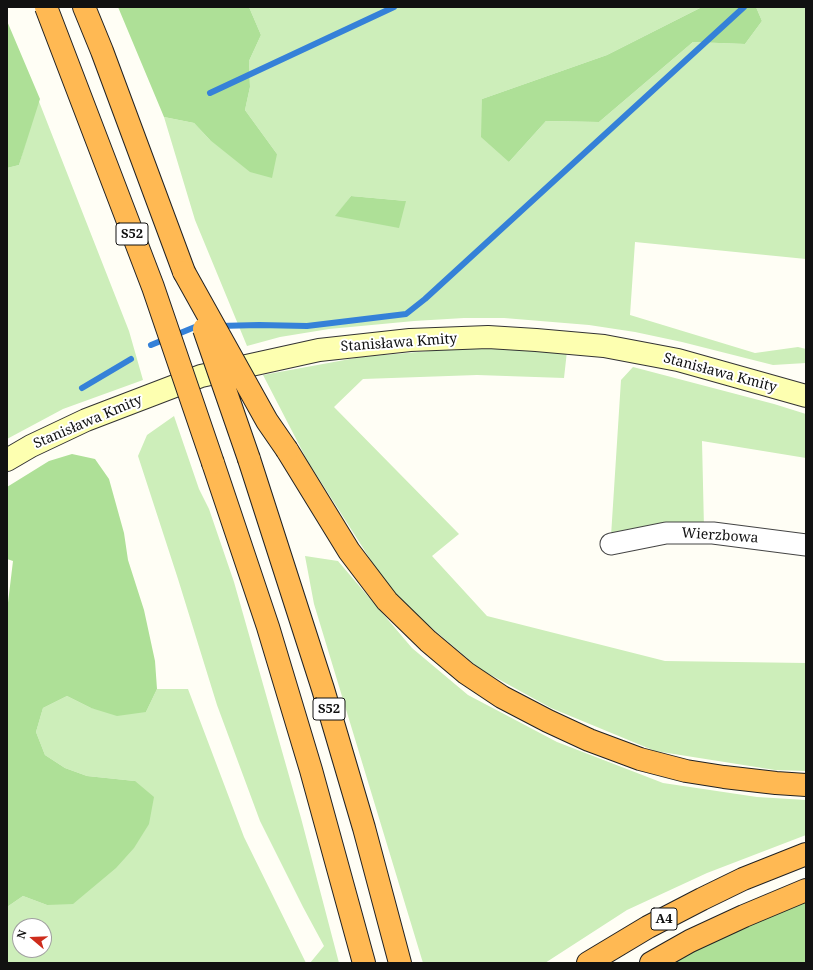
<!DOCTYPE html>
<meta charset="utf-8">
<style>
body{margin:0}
#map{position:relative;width:813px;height:970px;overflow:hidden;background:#fffef5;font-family:"Noto Serif",serif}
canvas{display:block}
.frame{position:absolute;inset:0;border:8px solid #111;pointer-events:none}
.north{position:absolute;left:12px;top:918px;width:40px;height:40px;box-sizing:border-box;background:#fff;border:1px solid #a0a0a0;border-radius:50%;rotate:289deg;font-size:11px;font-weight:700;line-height:16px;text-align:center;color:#111}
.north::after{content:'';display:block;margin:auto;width:14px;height:18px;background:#ce2c1c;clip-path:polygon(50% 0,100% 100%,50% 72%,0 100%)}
</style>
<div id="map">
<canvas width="813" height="970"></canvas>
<div class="frame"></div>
<div class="north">N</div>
</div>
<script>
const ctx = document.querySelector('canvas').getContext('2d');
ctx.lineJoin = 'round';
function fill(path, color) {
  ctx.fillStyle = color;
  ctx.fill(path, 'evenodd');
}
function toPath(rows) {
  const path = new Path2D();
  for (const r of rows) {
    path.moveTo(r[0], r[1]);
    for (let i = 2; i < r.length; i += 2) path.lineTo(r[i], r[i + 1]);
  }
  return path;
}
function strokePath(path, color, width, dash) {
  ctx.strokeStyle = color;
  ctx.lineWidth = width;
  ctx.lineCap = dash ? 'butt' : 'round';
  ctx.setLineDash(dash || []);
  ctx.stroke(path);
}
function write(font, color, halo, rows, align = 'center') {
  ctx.font = font + ' "Noto Serif",serif';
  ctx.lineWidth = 4;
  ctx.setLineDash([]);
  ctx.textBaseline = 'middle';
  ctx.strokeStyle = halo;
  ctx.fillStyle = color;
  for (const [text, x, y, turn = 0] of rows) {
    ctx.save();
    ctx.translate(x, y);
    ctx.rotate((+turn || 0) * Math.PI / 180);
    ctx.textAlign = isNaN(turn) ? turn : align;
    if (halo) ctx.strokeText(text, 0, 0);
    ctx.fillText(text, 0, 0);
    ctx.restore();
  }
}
const green = toPath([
 [249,7,702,7,607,55,482,99,509,162,546,121,599,122,693,42,745,44,762,21,756,7,806,7,806,259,635,242,630,315,755,353,798,347,806,349,806,363,773,365,682,342,635,332,589,325,504,318,464,318,414,321,329,329,280,337,247,346,195,220,164,117,194,123,210,140,277,154,245,110,250,87,249,61,261,35],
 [351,196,406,201,336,216],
 [38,99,129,331,143,380,63,409,7,439,7,168,19,165],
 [464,348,567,351,564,378,477,375,363,379,334,407,459,534,432,556,487,616,665,661,806,663,806,771,775,770,655,751,551,708,480,669,393,595,307,460,263,375,361,357],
 [633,367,774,404,806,414,806,458,702,441,704,528,611,536,621,380],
 [174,416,199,489,209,509,234,582,301,818,339,963,310,963,324,946,303,907,260,821,217,705,178,579,138,456,147,435],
 [305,556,338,561,412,648,468,695,557,742,663,783,757,797,806,800,806,835,707,873,627,910,545,963,423,963,314,604],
 [157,689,188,689,244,837,306,963,7,963,7,907,23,896,47,905,135,781,87,776,65,768,45,755,36,732,43,708,67,696,91,708,146,712],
 [20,926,44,926,44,950,20,950]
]);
const forest = toPath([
 [118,7,249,7,261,35,249,61,250,87,245,110,277,154,272,178,250,172,210,140,194,123,164,117],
 [702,7,756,7,762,21,745,44,693,42,599,122,546,121,509,162,481,137,482,99,607,55],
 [7,21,40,99,19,165,7,168],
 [351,196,406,201,399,228,335,216],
 [72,454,95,459,109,479,124,533,128,560,144,610,155,661,157,689,146,712,117,716,91,708,67,696,43,708,36,732,45,755,65,768,87,776,135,781,154,797,149,824,134,848,116,868,73,904,47,905,23,896,7,907,7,611,13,561,7,559,7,487,49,461],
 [806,901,806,963,672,963,686,954]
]);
const stream = toPath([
 [210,93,394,7],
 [219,326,259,325,307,326,406,314,425,299,744,7],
 [151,345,195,327,201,327],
 [82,388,131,359]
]);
const minor = toPath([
 [611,544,666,533,713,533,806,545]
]);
const secondary = toPath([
 [7,460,31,446,86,420,201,376,319,350,410,340,488,337,536,340,604,346,678,360,806,396]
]);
const motorway = toPath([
 [84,7,102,51,184,272],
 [287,450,349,551,387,601,428,641,466,673,502,697,548,721,589,740,640,759,686,771,724,777,776,783,806,785],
 [249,459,323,689,364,828,400,963],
 [213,463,268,627,311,770,364,963],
 [588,963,648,927,702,899,743,879,806,854],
 [651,963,690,941,744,916,806,890]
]);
const motorwayBridge = toPath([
 [46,7,153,287,213,463],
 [184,272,267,421,287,450],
 [204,329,249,459]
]);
const shields = [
 [132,234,32],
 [329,709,32],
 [664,919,26]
];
const shieldNames = [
 ["S52",132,234],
 ["S52",329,709],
 ["A4",664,919]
];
const streetNames = [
 ["Stanisława Kmity",399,343,-4],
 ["Stanisława Kmity",720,373,15],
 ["Stanisława Kmity",88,422,-23],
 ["Wierzbowa",720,536,4]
];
fill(green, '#cdeeba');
fill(forest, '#aee097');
strokePath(stream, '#3581d8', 6);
strokePath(minor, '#444', 23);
strokePath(secondary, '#333', 24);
strokePath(motorway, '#222', 24);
strokePath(minor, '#fff', 21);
strokePath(secondary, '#fdffb0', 22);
strokePath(motorway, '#ffb953', 22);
strokePath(motorwayBridge, '#222', 24, []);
strokePath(motorwayBridge, '#ffb953', 22);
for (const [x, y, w] of shields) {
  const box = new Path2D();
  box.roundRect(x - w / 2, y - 11, w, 22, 3);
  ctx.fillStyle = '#fff';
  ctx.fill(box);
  strokePath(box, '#111', 1);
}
write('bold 13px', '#111', null, shieldNames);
write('14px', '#111', '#fff', streetNames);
</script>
